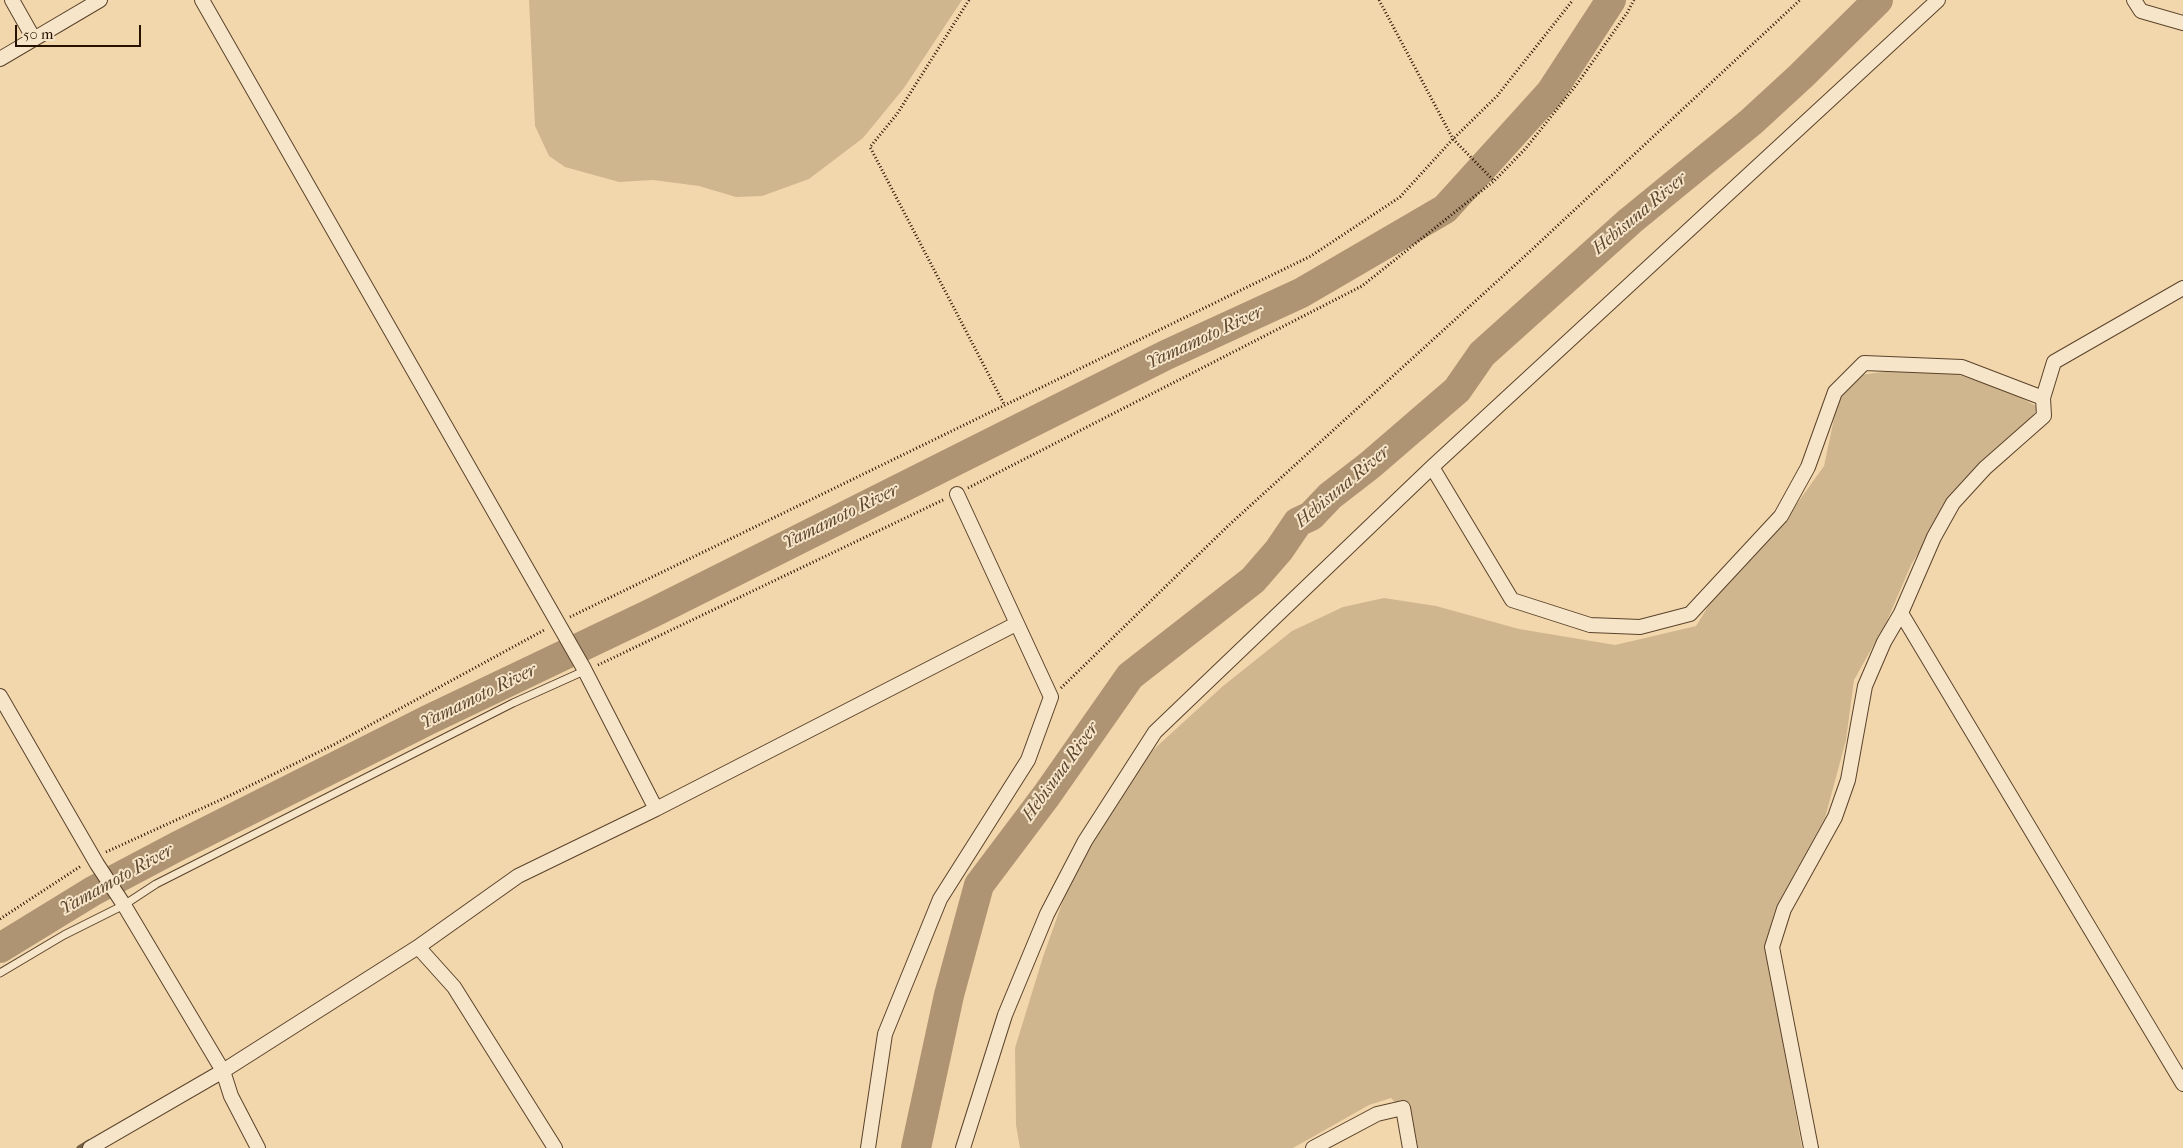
<!DOCTYPE html>
<style>
body{margin:0}
#map{position:relative;width:2183px;height:1148px;overflow:hidden;background:#f3d7ac;font-family:"IM FELL French Canon",serif}
canvas{display:block}
.scale{position:absolute;left:15px;top:25px;width:126px;height:22px;box-sizing:border-box;border:2px solid #271200;border-top:0;padding-left:6px;font-size:15px;line-height:18px;white-space:nowrap;color:#271200;-webkit-text-stroke:4px #f7e5c9;paint-order:stroke}
</style>
<div id="map">
<canvas width="2183" height="1148"></canvas>
<div class="scale">50 m</div>
</div>
<script>
const ctx = document.querySelector('canvas').getContext('2d');
ctx.lineJoin = 'round';
function fill(path, color) {
  ctx.fillStyle = color;
  ctx.fill(path, 'evenodd');
}
function toPath(rows) {
  const path = new Path2D();
  for (const r of rows) {
    path.moveTo(r[0], r[1]);
    for (let i = 2; i < r.length; i += 2) path.lineTo(r[i], r[i + 1]);
  }
  return path;
}
function strokePath(path, color, width, dash) {
  ctx.strokeStyle = color;
  ctx.lineWidth = width;
  ctx.lineCap = dash ? 'butt' : 'round';
  ctx.setLineDash(dash || []);
  ctx.stroke(path);
}
function write(font, color, halo, rows, align = 'center') {
  ctx.font = font + ' "IM FELL French Canon",serif';
  ctx.lineWidth = 4;
  ctx.setLineDash([]);
  ctx.textBaseline = 'middle';
  ctx.strokeStyle = halo;
  ctx.fillStyle = color;
  for (const [text, x, y, turn = 0] of rows) {
    ctx.save();
    ctx.translate(x, y);
    ctx.rotate((+turn || 0) * Math.PI / 180);
    ctx.textAlign = isNaN(turn) ? turn : align;
    if (halo) ctx.strokeText(text, 0, 0);
    ctx.fillText(text, 0, 0);
    ctx.restore();
  }
}
const green = toPath([
 [529,0,962,0,904,88,863,138,809,179,762,196,736,197,699,186,653,180,619,182,565,167,549,156,535,126],
 [1889,371,1956,374,2010,392,2038,407,2010,457,1937,521,1911,565,1886,623,1854,680,1846,740,1825,818,1776,907,1766,940,1774,994,1802,1148,1418,1148,1413,1121,1391,1098,1369,1105,1293,1148,1020,1148,1016,1125,1015,1048,1043,957,1085,838,1153,750,1223,686,1292,631,1343,607,1384,598,1436,606,1519,629,1615,645,1696,626,1719,589,1783,523,1824,466,1839,395,1860,375]
]);
const stream = toPath([
 [79,1148,89,1142]
]);
const river = toPath([
 [0,948,93,891,178,846,428,720,652,613,1166,355,1301,293,1445,209,1551,92,1611,0],
 [916,1148,949,995,979,885,1046,796,1130,676,1253,580,1279,550,1298,522,1311,516,1330,496,1370,465,1457,390,1482,354,1630,221,1751,122,1801,76,1878,0]
]);
const path = toPath([
 [969,0,897,114,870,147,1004,404],
 [1379,0,1453,139,1494,181],
 [968,488,1362,286,1494,181,1526,148,1577,84,1627,13,1634,0],
 [570,617,1311,256,1400,197,1453,139,1497,96,1573,0],
 [598,665,945,499],
 [1061,688,1229,525,1525,256,1800,0],
 [106,852,229,796,335,744,546,629],
 [0,919,81,866]
]);
const service = toPath([
 [0,973,64,935,124,905,156,884,513,703,584,671]
]);
const minor = toPath([
 [12,0,34,39],
 [202,0,583,667,656,809],
 [2134,0,2141,11,2183,23],
 [0,59,100,0],
 [1432,467,1512,600,1590,625,1640,627,1690,614,1781,516,1808,467,1835,392,1864,363,1962,367,2043,398],
 [1901,613,2183,1084],
 [0,696,97,864,124,905,223,1071,231,1096,258,1148],
 [418,947,454,987,555,1148],
 [90,1148,223,1071,418,947,518,876,656,809,1016,624],
 [868,1148,885,1034,940,899,1028,760,1051,697,957,494],
 [963,1148,1005,1015,1047,914,1085,841,1155,732,1432,467,1938,0],
 [1313,1148,1377,1114,1403,1108,1410,1148],
 [1811,1148,1772,947,1784,909,1835,817,1848,780,1865,686,1884,642,1901,613,1934,537,1953,503,1985,468,2044,416,2043,398,2054,362,2183,288]
]);
const waterNames = [
 ["Hebisuna River",1640,214,-40],
 ["Yamamoto River",1205,338,-25],
 ["Hebisuna River",1343,487,-40],
 ["Yamamoto River",841,517,-26],
 ["Yamamoto River",479,697,-26],
 ["Hebisuna River",1061,772,-54],
 ["Yamamoto River",117,880,-29]
];
fill(green, '#d0b68f');
strokePath(stream, '#786044', 5);
strokePath(river, '#ae9472', 30);
strokePath(service, '#5a432b', 9);
strokePath(minor, '#5a432b', 16);
strokePath(path, '#271200', 3, [1, 2.5]);
strokePath(service, '#f7e5c9', 7);
strokePath(minor, '#f7e5c9', 14);
write('italic 18px', '#5d462e', '#f7e5c9', waterNames);
</script>
